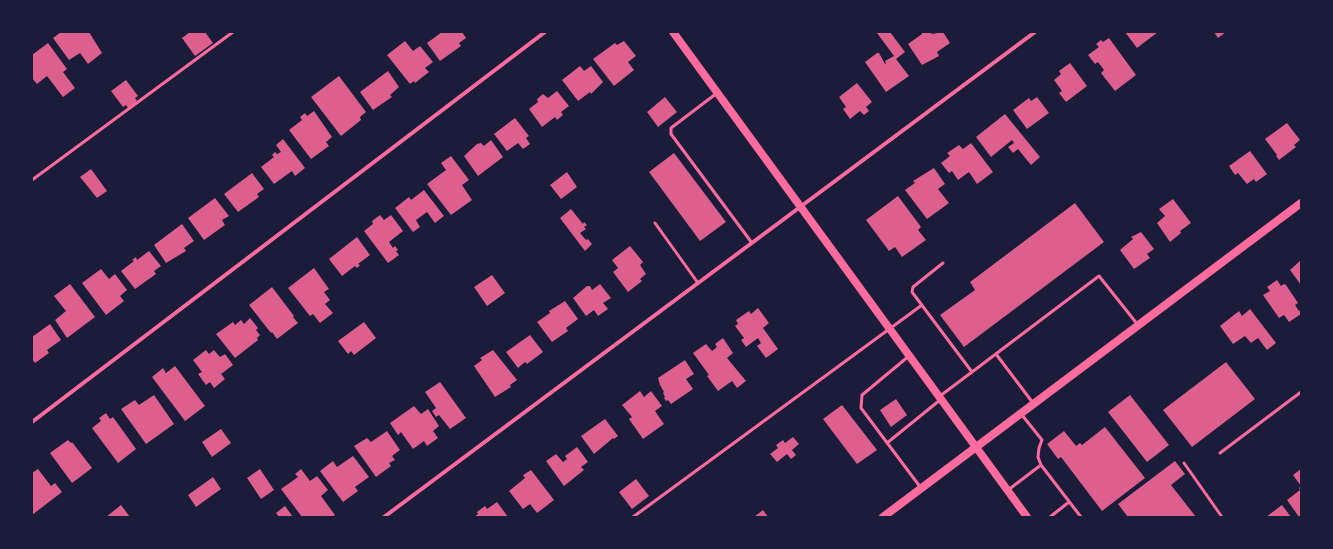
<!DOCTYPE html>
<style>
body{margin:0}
#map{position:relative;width:1333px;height:549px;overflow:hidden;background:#1b1b3a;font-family:Rubik,sans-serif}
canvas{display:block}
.frame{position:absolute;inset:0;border:33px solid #1b1b3a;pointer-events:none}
</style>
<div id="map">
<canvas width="1333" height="549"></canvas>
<div class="frame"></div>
</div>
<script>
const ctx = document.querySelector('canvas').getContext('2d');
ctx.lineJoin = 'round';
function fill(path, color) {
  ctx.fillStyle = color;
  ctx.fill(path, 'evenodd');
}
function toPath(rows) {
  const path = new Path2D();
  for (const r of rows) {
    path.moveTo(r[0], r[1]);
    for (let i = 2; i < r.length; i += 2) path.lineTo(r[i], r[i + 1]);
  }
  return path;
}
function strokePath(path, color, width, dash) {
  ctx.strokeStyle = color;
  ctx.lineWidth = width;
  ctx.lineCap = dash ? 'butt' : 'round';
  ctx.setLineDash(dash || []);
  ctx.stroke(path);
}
const building = toPath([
 [61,32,89,32,102,53,88,64,80,53,69,60,53,38],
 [190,32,205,32,213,43,195,56,182,38],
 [442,32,462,32,466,38,459,43,461,46,440,61,427,43],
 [879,32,890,32,905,52,896,59,909,76,886,92,865,62,877,53,879,53,885,64,886,63,885,61,894,56,877,33],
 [921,32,931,32,932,34,943,32,950,43,937,52,939,56,922,65,908,44,922,34],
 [1125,32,1158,32,1137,48],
 [1214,32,1226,32,1218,38],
 [1109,38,1136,75,1115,91,1101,73,1104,70,1098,62,1095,64,1088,55,1099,47,1096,44,1101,40,1103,42],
 [405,41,413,51,420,46,433,62,425,68,429,72,415,83,414,81,410,84,387,55],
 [624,41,636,56,628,62,634,70,614,86,593,59,615,43,617,45],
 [48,43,67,69,63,72,75,88,63,97,47,76,37,84,32,78,32,55],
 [1070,63,1087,86,1066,102,1059,93,1062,91,1054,80,1061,74,1059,71],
 [580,66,584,71,591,66,603,82,591,94,590,92,578,101,562,80],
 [388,71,399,87,390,95,392,97,373,110,360,92],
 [339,76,366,112,360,117,361,120,341,136,311,97],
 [126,80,138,96,135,98,137,101,128,108,126,105,123,107,111,91],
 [857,83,872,102,866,107,869,111,864,115,860,111,850,119,843,109,846,107,839,97],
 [557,91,569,106,561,112,563,115,557,120,555,117,542,127,529,109,538,102,537,99,543,94,548,98],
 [665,97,677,112,658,127,647,112],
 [1037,97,1049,113,1027,129,1013,110,1029,98,1031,101],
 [314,111,332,137,326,142,329,146,311,159,289,130,302,120,300,117,305,113,307,116],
 [1005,114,1040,157,1031,165,1018,149,1013,153,1008,147,1014,143,1012,140,991,157,976,137],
 [515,118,529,136,526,138,530,144,523,149,518,143,507,151,494,134],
 [1287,123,1300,140,1294,145,1296,147,1279,160,1276,156,1277,155,1265,139],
 [283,139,305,168,295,176,292,171,274,184,261,167,274,157,272,155,275,152,277,154,281,152,276,145],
 [491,140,503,157,478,176,464,156,477,144,481,143,484,146],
 [971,143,993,172,977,184,969,172,958,180,952,171,949,173,941,163,950,156,947,153,959,145,963,149],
 [1250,151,1267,174,1256,182,1254,179,1247,184,1238,173,1235,175,1229,166],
 [674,153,726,222,700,241,649,172],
 [451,156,469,180,462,185,472,200,451,215,427,184,446,170,441,163],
 [934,168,945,184,938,189,949,203,927,219,905,190,915,183,913,181],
 [91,169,107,191,97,198,80,177],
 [567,172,577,187,561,199,550,185],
 [252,173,264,189,257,194,259,197,238,212,224,194],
 [424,190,444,216,435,223,427,212,416,220,420,227,413,232,395,208,409,197,411,200],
 [898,196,921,227,918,230,926,240,902,257,895,247,889,251,866,220],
 [215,198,229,216,222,220,225,225,204,240,188,218],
 [1173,199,1191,223,1180,231,1181,233,1170,242,1157,223,1165,216,1159,209],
 [1075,203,1104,242,964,347,940,315,975,290,970,282],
 [571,209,583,224,584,222,587,225,584,227,586,229,580,233,586,240,588,239,592,244,585,251,560,218],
 [380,215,384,220,391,215,403,231,389,242,393,248,395,246,398,250,396,251,399,255,388,263,364,231,373,224,372,221],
 [182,224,194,241,184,248,186,251,166,263,154,245],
 [1141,232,1154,249,1147,254,1150,258,1134,269,1120,250,1133,239,1131,237],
 [357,237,370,255,358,264,360,265,357,268,355,266,342,276,329,259],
 [630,246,643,262,640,265,646,274,640,279,642,281,628,292,613,272,618,268,612,260],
 [149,251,161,266,154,271,156,274,135,289,121,271,134,261,132,260,136,257,137,260],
 [1301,260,1301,285,1290,270],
 [314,268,329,289,324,292,330,300,325,304,333,313,320,323,313,314,310,316,288,288],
 [101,269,109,279,115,274,127,290,120,296,124,301,106,315,82,283],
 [492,275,505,293,487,306,474,287],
 [1277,280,1281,286,1284,284,1286,285,1298,303,1295,305,1299,311,1301,310,1301,314,1289,322,1284,315,1279,318,1263,295,1270,291,1267,287],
 [70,284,95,317,67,338,55,320,66,311,54,296],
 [600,284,611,298,603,303,608,309,598,316,594,310,586,316,573,298,587,286,590,286,592,290],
 [272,287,294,316,293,317,298,323,277,339,272,332,271,333,249,305],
 [565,301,578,319,566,328,568,331,552,342,537,322,550,313,549,311],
 [758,308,769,323,763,328,778,349,766,358,757,346,761,343,758,338,746,347,741,340,744,338,735,326,738,324,736,320,749,311,751,314],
 [1250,309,1276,343,1267,350,1258,338,1251,343,1245,336,1233,344,1220,326,1239,311,1242,316],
 [250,318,258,328,256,330,260,335,257,338,258,340,235,358,216,334,233,322,235,325,241,320,244,324],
 [364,322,376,338,354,355,351,351,348,354,338,341],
 [50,324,61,340,47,350,49,353,35,363,32,359,32,337],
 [530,335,543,352,527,364,525,362,518,368,506,352],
 [723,338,733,353,727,358,746,381,737,388,732,381,718,391,707,376,709,375,693,353,706,344,712,351,717,347,715,344],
 [206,350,209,354,214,350,220,357,225,354,233,365,221,374,225,379,214,388,210,382,206,385,198,374,202,372,193,360],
 [493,350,517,380,510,385,511,387,495,397,474,366,482,360,480,358],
 [685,360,694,374,686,379,693,389,671,404,668,400,666,401,664,398,665,397,663,393,664,392,660,385,658,378],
 [1226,362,1255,399,1192,447,1163,410],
 [175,366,205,406,185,421,152,377,163,368,166,373],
 [440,382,466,418,450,429,439,415,436,417,432,411,436,408,425,392],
 [640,391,644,397,651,391,662,406,655,411,664,424,643,439,629,419,632,417,622,405],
 [154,395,174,424,146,444,121,409,135,400,139,405],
 [1130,395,1169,445,1147,462,1108,412],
 [896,399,907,415,891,427,880,410],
 [842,405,877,450,857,464,823,419],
 [414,406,421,414,428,409,439,426,433,431,438,438,427,446,424,441,413,449,401,432,398,435,390,423],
 [106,413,110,419,113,417,136,449,118,463,92,428,101,421,99,418],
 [605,419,618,436,614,439,613,438,594,454,581,436],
 [1105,427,1145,478,1102,511,1061,457,1058,459,1047,444,1064,431,1076,446,1080,443,1082,445],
 [221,429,231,443,212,457,202,442],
 [387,431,400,450,392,456,395,460,389,463,391,466,376,477,354,446,367,438,371,442],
 [793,437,799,444,792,450,796,455,791,459,787,454,777,462,770,454,778,448,776,445,783,440,785,443],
 [68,440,71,443,72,442,92,468,72,483,50,453],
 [577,447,588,462,581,467,584,470,564,486,546,461,556,454,563,462,567,459,565,456],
 [353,456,369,477,355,487,358,491,343,502,320,471,333,461,337,467],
 [1175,461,1185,474,1171,485,1196,517,1128,517,1118,504],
 [38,469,51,486,55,483,62,492,32,515,32,473],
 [260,469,274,490,261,499,247,478],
 [301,469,310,481,317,476,328,490,321,496,335,515,332,517,302,517,281,489,298,477,295,474],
 [1301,469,1301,517,1299,517,1287,500,1300,490,1299,488,1301,486,1293,475],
 [531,470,554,500,537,513,530,504,523,509,509,491,525,478,523,475],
 [213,477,221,489,196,507,188,495],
 [636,479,649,496,632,509,619,492],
 [497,502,508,517,474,517,478,514,477,512,485,506,487,509],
 [121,505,130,517,106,517],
 [1282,505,1291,517,1266,517],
 [285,506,293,517,279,517,276,513],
 [763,510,768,517,754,517]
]);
const service = toPath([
 [717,93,671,128,671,134,752,243],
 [32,180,233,32],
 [655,223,698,283],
 [943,263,913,287,912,292,972,372,1099,276,1138,325],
 [996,354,1033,403],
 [909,356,862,395,861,408,921,488],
 [940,396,972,372],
 [1022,415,1042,440,1039,448,1038,457,1041,465],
 [887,443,940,400],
 [1220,453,1301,392],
 [1184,463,1222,517],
 [1008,490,1041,465,1081,517],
 [633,517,922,305],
 [1050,517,1069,502]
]);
const minor = toPath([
 [32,422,545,32],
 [384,517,1035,32]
]);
const secondary = toPath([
 [673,32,1027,517],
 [883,517,1301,203]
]);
fill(building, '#dd5f8e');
strokePath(service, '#ff6b9d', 3);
strokePath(minor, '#ff6b9d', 4);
strokePath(secondary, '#ff6b9d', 8);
</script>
